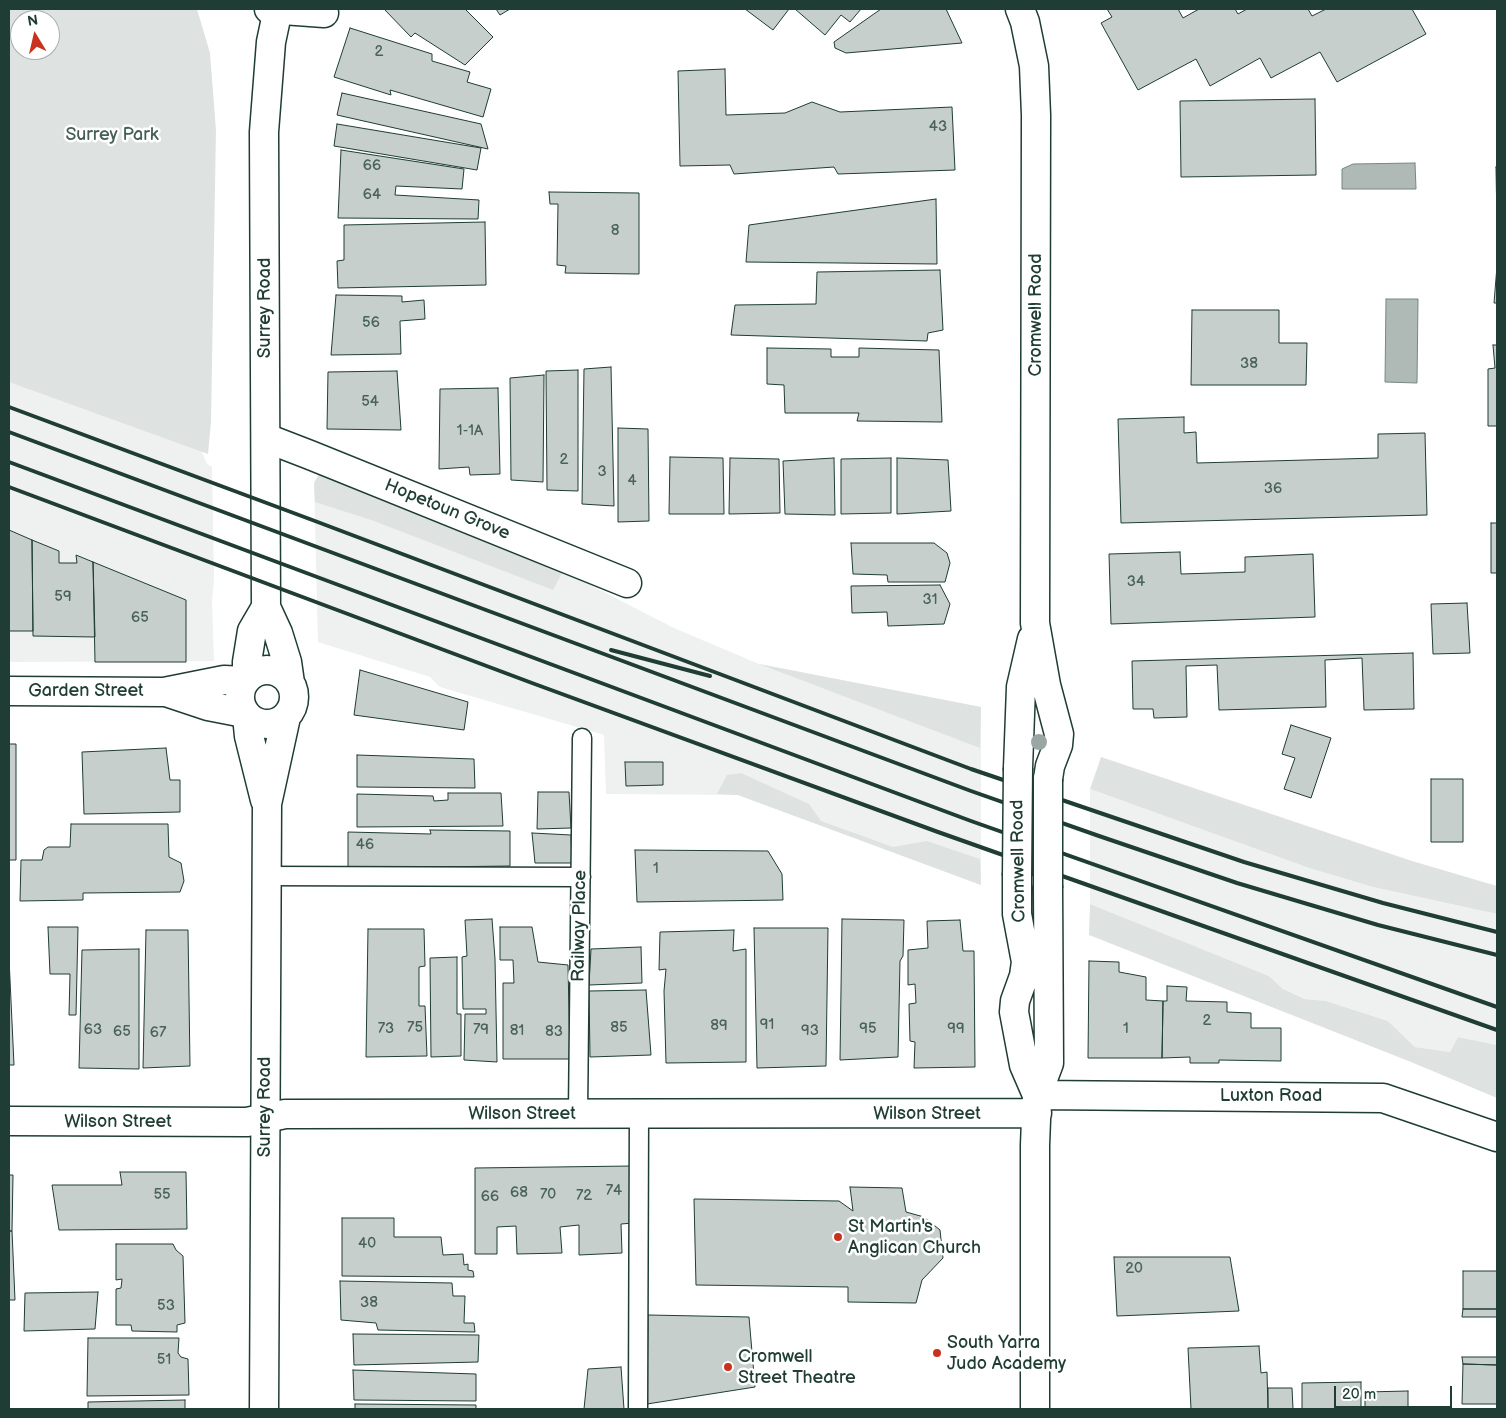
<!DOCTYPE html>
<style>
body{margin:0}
#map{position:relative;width:1506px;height:1418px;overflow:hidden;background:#fff;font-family:"Balsamiq Sans",sans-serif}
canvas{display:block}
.frame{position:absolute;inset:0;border:10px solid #1f3d34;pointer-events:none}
.north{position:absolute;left:10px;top:10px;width:50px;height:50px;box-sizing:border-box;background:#fff;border:1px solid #a5b1ae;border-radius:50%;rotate:351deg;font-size:14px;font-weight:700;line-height:20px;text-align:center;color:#1f3d34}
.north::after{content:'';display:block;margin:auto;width:18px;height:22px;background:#c8321e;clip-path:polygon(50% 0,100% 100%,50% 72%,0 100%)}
.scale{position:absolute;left:1334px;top:1386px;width:118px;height:22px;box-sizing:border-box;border:2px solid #1f3d34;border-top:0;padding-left:6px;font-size:15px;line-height:18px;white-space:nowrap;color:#1f3d34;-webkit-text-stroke:4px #fff;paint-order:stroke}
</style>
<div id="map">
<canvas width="1506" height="1418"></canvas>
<div class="frame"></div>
<div class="north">N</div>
<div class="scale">20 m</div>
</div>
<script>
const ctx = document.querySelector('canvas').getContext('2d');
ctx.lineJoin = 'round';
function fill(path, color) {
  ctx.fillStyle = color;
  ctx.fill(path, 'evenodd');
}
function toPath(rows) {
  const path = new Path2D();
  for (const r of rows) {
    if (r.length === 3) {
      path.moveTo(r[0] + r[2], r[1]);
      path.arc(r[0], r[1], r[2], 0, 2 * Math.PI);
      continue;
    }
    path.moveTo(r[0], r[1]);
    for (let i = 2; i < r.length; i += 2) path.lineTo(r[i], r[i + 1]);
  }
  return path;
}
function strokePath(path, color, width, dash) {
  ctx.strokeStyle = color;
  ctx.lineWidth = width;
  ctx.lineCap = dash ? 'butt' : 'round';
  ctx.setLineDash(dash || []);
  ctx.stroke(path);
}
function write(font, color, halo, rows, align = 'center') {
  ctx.font = font + ' "Balsamiq Sans",sans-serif';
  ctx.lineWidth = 5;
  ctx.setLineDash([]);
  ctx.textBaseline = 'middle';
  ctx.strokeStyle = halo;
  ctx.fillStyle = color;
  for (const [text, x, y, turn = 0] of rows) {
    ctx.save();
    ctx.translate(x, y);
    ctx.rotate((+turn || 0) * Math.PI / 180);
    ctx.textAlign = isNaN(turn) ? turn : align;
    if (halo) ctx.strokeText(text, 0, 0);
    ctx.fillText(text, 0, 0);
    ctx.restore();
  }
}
const built = toPath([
 [9,372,197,440,207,464,212,467,214,579,212,601,214,661,9,662],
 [319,474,563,571,674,628,759,664,981,707,981,885,738,795,606,794,604,735,440,687,430,677,318,642,314,483],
 [1090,789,1309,868,1373,887,1497,914,1497,1045,1458,1037,1450,1052,1415,1047,1388,1021,1326,1001,1305,999,1283,989,1269,976,1090,904]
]);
const green = toPath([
 [9,9,197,9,210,53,216,130,211,422,208,454,9,382],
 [20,20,50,20,50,50,20,50],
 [322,473,563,571,553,590,374,521,315,502,314,483,319,474],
 [759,664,981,707,980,748],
 [1101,757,1412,861,1497,886,1497,914,1373,887,1309,868,1090,789],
 [741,773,809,804,821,821,893,847,927,841,980,859,981,885,738,795,717,794,727,775],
 [1090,904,1269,976,1283,989,1305,999,1326,1001,1388,1021,1415,1047,1450,1052,1458,1037,1497,1045,1497,1098,1411,1062,1089,935]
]);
const water = toPath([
 [1415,163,1416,189,1342,189,1342,169,1353,164,1415,163],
 [1386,299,1418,299,1417,383,1385,382,1386,299]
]);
const building = toPath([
 [384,9,465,9,493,37,465,65,415,33,411,37,384,9],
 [496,9,510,9,500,15,496,9],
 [745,9,789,9,773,30,745,9],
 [795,9,861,9,850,22,841,15,825,35,795,9],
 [881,9,946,9,962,43,846,53,835,48,834,42,881,9],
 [1107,9,1178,9,1183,18,1199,9,1235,9,1238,14,1247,9,1308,9,1312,16,1326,9,1412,9,1426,34,1337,82,1320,52,1271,78,1260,58,1210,86,1196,59,1138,90,1101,23,1112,17,1107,9],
 [350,28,432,54,432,61,470,72,467,82,491,89,483,117,390,90,391,95,334,77,350,28],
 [725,69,726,115,785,113,812,102,840,112,952,107,955,170,838,174,834,167,734,174,730,165,680,166,678,71,725,69],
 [342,93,481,124,488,149,337,115,342,93],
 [1315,99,1316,175,1181,177,1180,101,1315,99],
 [337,124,481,148,477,170,334,146,337,124],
 [341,150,464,169,462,189,396,186,395,195,479,200,478,219,338,218,341,150],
 [1496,167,1497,167,1497,226,1496,167],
 [549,192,639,193,639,274,565,273,566,266,557,265,558,204,550,204,549,192],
 [936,199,937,264,746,262,749,225,936,199],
 [485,222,486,285,338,288,337,261,344,260,344,225,485,222],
 [1497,266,1497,303,1494,303,1497,266],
 [940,270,943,330,928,333,927,341,731,335,735,305,816,304,817,272,940,270],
 [336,295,402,296,402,302,424,300,425,319,400,321,401,354,331,355,336,295],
 [1192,310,1279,310,1279,343,1307,343,1306,385,1191,385,1192,310],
 [1493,345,1497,345,1497,426,1488,426,1488,369,1495,368,1493,345],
 [767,348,831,349,831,357,859,357,859,348,939,350,942,422,857,421,859,413,785,413,784,385,767,384,767,348],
 [611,367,614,506,582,504,584,369,611,367],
 [578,370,578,491,547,490,546,371,578,370],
 [397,371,401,430,327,429,328,372,397,371],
 [544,375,543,482,511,480,510,378,544,375],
 [498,388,500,474,470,475,469,467,439,469,440,389,498,388],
 [1184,417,1184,433,1196,432,1197,463,1378,458,1378,434,1425,433,1427,515,1121,523,1118,419,1184,417],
 [618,428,648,429,649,521,618,522,618,428],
 [670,457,723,458,724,514,669,514,670,457],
 [730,458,779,459,780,513,729,514,730,458],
 [834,458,835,515,785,514,783,461,834,458],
 [891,458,891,513,841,514,841,459,891,458],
 [897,458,948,460,951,511,897,514,897,458],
 [1491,523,1497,523,1497,573,1491,573,1491,523],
 [9,530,32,540,33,631,9,631,9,530],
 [32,540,59,551,59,563,77,563,76,555,93,562,95,637,33,636,32,540],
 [851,543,934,543,947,553,950,563,945,582,888,582,887,575,853,574,851,543],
 [1180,552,1181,574,1245,572,1245,557,1313,554,1315,617,1111,624,1109,554,1180,552],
 [93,562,186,600,186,662,95,662,93,562],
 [940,585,950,604,944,624,888,626,887,612,852,613,851,586,940,585],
 [1467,603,1470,653,1433,654,1431,604,1467,603],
 [1413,653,1414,709,1364,710,1362,658,1325,660,1326,707,1219,710,1217,665,1186,666,1187,717,1154,718,1153,709,1133,709,1132,661,1413,653],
 [360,670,468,702,464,730,354,715,360,670],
 [1291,725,1331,738,1311,798,1284,789,1295,758,1282,754,1291,725],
 [9,744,16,744,16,860,9,860,9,744],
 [166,748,170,780,180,780,180,812,84,814,82,752,166,748],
 [357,755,474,759,475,788,357,787,357,755],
 [625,762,663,762,663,785,626,786,625,762],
 [1431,779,1463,779,1463,842,1431,842,1431,779],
 [538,792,569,792,571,828,537,829,538,792],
 [448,793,501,793,503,826,357,827,357,794,433,796,434,801,448,800,448,793],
 [71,824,168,824,169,857,181,863,184,881,180,892,83,893,83,900,20,901,21,860,42,860,44,850,48,847,70,847,71,824],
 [430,830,510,831,510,866,348,868,348,832,431,834,430,830],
 [532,833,571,835,572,863,535,863,532,833],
 [635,850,768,851,782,874,783,900,637,902,635,850],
 [492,919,495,959,497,1062,464,1060,465,1014,486,1014,486,1009,463,1009,462,957,467,956,465,920,492,919],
 [842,919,904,920,903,956,900,961,898,1057,840,1060,842,919],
 [960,920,963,951,974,951,975,1067,914,1068,915,1042,910,1041,909,1004,916,1003,915,984,908,985,908,950,928,948,927,921,960,920],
 [48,927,78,927,76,1015,69,1015,70,974,50,974,48,927],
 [500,927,532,927,538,962,568,965,570,1059,503,1059,503,983,514,983,513,960,500,960,500,927],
 [754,928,828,928,826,1066,757,1068,754,928],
 [368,929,424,929,425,966,419,967,419,1006,425,1006,427,1056,366,1057,368,929],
 [146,930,188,930,190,1066,143,1068,146,930],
 [734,930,733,951,746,949,746,1062,666,1063,664,991,666,969,659,970,660,932,734,930],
 [641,947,642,983,589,985,591,949,641,947],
 [139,949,139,1069,79,1068,82,950,139,949],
 [457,957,457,1014,461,1014,461,1056,431,1057,430,958,457,957],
 [9,958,14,1065,9,1065,9,958],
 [1089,961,1119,962,1119,972,1146,977,1146,1000,1163,1001,1162,1058,1088,1058,1089,961],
 [1167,986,1187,987,1186,1001,1227,1002,1227,1012,1251,1013,1251,1028,1281,1028,1281,1061,1219,1060,1219,1063,1190,1063,1190,1057,1162,1058,1163,1001,1167,1001,1167,986],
 [646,990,651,1055,590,1057,589,991,646,990],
 [632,1166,633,1223,621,1224,622,1253,579,1255,579,1225,560,1227,562,1253,517,1254,516,1226,497,1227,497,1254,475,1254,475,1168,632,1166],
 [120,1172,186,1172,187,1229,59,1230,52,1185,122,1185,120,1172],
 [9,1175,13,1175,12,1231,9,1231,9,1175],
 [850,1187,902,1188,906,1212,924,1217,940,1230,943,1258,922,1280,916,1303,848,1302,848,1287,696,1285,694,1199,839,1201,853,1211,850,1187],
 [342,1218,394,1218,394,1237,441,1237,443,1255,463,1254,464,1265,468,1264,468,1270,473,1271,474,1277,342,1276,342,1218],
 [9,1231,12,1231,15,1300,9,1300,9,1231],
 [116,1244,173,1244,176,1250,183,1256,185,1323,177,1325,177,1332,132,1331,131,1325,116,1325,116,1289,121,1288,122,1279,116,1280,116,1244],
 [1114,1257,1230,1257,1239,1311,1117,1316,1114,1257],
 [1463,1271,1497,1271,1497,1309,1463,1309,1463,1271],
 [340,1281,452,1283,453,1296,465,1296,464,1323,474,1323,475,1332,378,1330,376,1323,341,1320,340,1281],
 [98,1292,95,1329,24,1331,25,1293,98,1292],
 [1463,1309,1497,1309,1497,1317,1462,1317,1463,1309],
 [648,1315,749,1317,755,1387,647,1404,648,1315],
 [353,1334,479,1335,478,1362,354,1365,353,1334],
 [88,1338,179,1338,178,1353,181,1357,188,1359,189,1395,87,1396,88,1338],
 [1259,1346,1261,1373,1267,1372,1268,1409,1191,1409,1188,1348,1259,1346],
 [1462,1357,1497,1357,1497,1365,1463,1364,1462,1357],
 [1463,1364,1497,1365,1497,1404,1462,1404,1463,1364],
 [621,1367,624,1409,584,1409,588,1369,621,1367],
 [353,1370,476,1374,476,1401,354,1400,353,1370],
 [1361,1382,1361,1409,1302,1409,1302,1383,1361,1382],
 [1268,1388,1292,1388,1293,1409,1268,1409,1268,1388],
 [1408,1391,1408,1409,1365,1409,1365,1392,1408,1391],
 [185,1400,185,1409,88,1409,88,1402,185,1400],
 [355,1404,476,1405,476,1409,355,1409,355,1404]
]);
const lane = toPath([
 [265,876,581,877],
 [578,1114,582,738],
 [638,1409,639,1114]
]);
const street = toPath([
 [269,9,324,13],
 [1020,9,1025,22,1034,66,1036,115,1035,623,1046,685,1059,734,1058,745,1050,766,1048,779],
 [266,438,310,455,627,583],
 [9,691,164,692,224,680,245,681],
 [166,692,208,706,244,713],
 [1018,768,1021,687,1032,639],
 [1017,876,1017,914,1026,962,1024,976,1015,1001,1014,1012,1024,1065,1037,1095],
 [1037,1095,1383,1098,1497,1137],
 [9,1121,247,1122,285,1114,1037,1113],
 [1035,1409,1035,1145,1037,1095,1049,1063,1048,888]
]);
const secondary = toPath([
 [278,9,271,42,264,132,266,607,278,633,287,662,290,683],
 [267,697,27],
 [247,679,247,662,252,631,266,607],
 [247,716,249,736,265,800],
 [264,1409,267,804,286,717]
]);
const rail = toPath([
 [9,407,315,521,971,769,1244,862,1383,903,1497,932],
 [9,432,971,791,1099,836,1237,883,1378,925,1497,955],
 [9,462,971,821,1497,1007],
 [9,487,532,683,938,832,1497,1030],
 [611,650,710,676]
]);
const streetBridge = toPath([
 [1048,779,1048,888],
 [1017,876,1018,768]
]);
const trees = [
 [1039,742]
];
const markers = [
 [838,1237,5,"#c8321e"],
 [937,1353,5,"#c8321e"],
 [728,1367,5,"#c8321e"]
];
const numberNames = [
 ["2",379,52],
 ["43",938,127],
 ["66",372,166],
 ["64",372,195],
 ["8",615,231],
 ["56",371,323],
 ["38",1249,364],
 ["54",370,402],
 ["1-1A",470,431],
 ["2",564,460],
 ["3",602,472],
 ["4",632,481],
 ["36",1273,489],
 ["34",1136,582],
 ["59",63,597],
 ["31",930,600],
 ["65",140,618],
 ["46",365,845],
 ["1",656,869],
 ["2",1207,1021],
 ["91",767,1025],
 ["89",719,1026],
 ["75",415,1028],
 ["85",619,1028],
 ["73",386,1029],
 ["95",868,1029],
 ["99",956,1029],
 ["1",1126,1029],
 ["63",93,1030],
 ["79",481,1030],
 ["81",517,1031],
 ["93",810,1031],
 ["65",122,1032],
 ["83",554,1032],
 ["67",158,1033],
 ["74",614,1191],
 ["68",519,1193],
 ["55",162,1195],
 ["70",548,1195],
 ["72",584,1196],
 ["66",490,1197],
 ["40",367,1244],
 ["20",1134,1269],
 ["38",369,1303],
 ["53",166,1306],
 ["51",164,1360]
];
const parkNames = [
 ["Surrey Park",112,135]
];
const streetNames = [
 ["Surrey Road",265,308,-90],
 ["Cromwell Road",1036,315,-90],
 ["Hopetoun Grove",447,510,22],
 ["Garden Street",86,691],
 ["Cromwell Road",1019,861,-91],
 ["Railway Place",580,926,-89],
 ["Luxton Road",1271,1096],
 ["Surrey Road",265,1107,-90],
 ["Wilson Street",522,1114],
 ["Wilson Street",927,1114],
 ["Wilson Street",118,1122]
];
const poiNames = [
 ["St Martin's",848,1227],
 ["Anglican Church",848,1248],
 ["South Yarra",947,1343],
 ["Judo Academy",947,1364],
 ["Cromwell",738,1357],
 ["Street Theatre",738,1378]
];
fill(built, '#eef1f0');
fill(green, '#dee3e2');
fill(water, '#afbab7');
strokePath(water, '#758883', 1);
fill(building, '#c7cfcc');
strokePath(building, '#1f3d34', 1);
strokePath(lane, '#1f3d34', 21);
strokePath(street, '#1f3d34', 31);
strokePath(secondary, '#1f3d34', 31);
strokePath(lane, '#fff', 18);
strokePath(street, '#fff', 28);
strokePath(secondary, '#fff', 28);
strokePath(rail, '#1f3d34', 4);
strokePath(streetBridge, '#1f3d34', 31, []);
strokePath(streetBridge, '#fff', 28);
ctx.fillStyle = '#99a6a3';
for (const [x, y] of trees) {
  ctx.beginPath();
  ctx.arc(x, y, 8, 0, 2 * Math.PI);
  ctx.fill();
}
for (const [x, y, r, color] of markers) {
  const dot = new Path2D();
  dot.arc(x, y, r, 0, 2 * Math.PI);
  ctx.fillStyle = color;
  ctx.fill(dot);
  strokePath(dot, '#fff', 2);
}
write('15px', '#49625a', null, numberNames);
write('18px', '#455e57', '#fff', parkNames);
write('18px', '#1f3d34', '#fff', streetNames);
write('18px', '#1f3d34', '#fff', poiNames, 'left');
</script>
